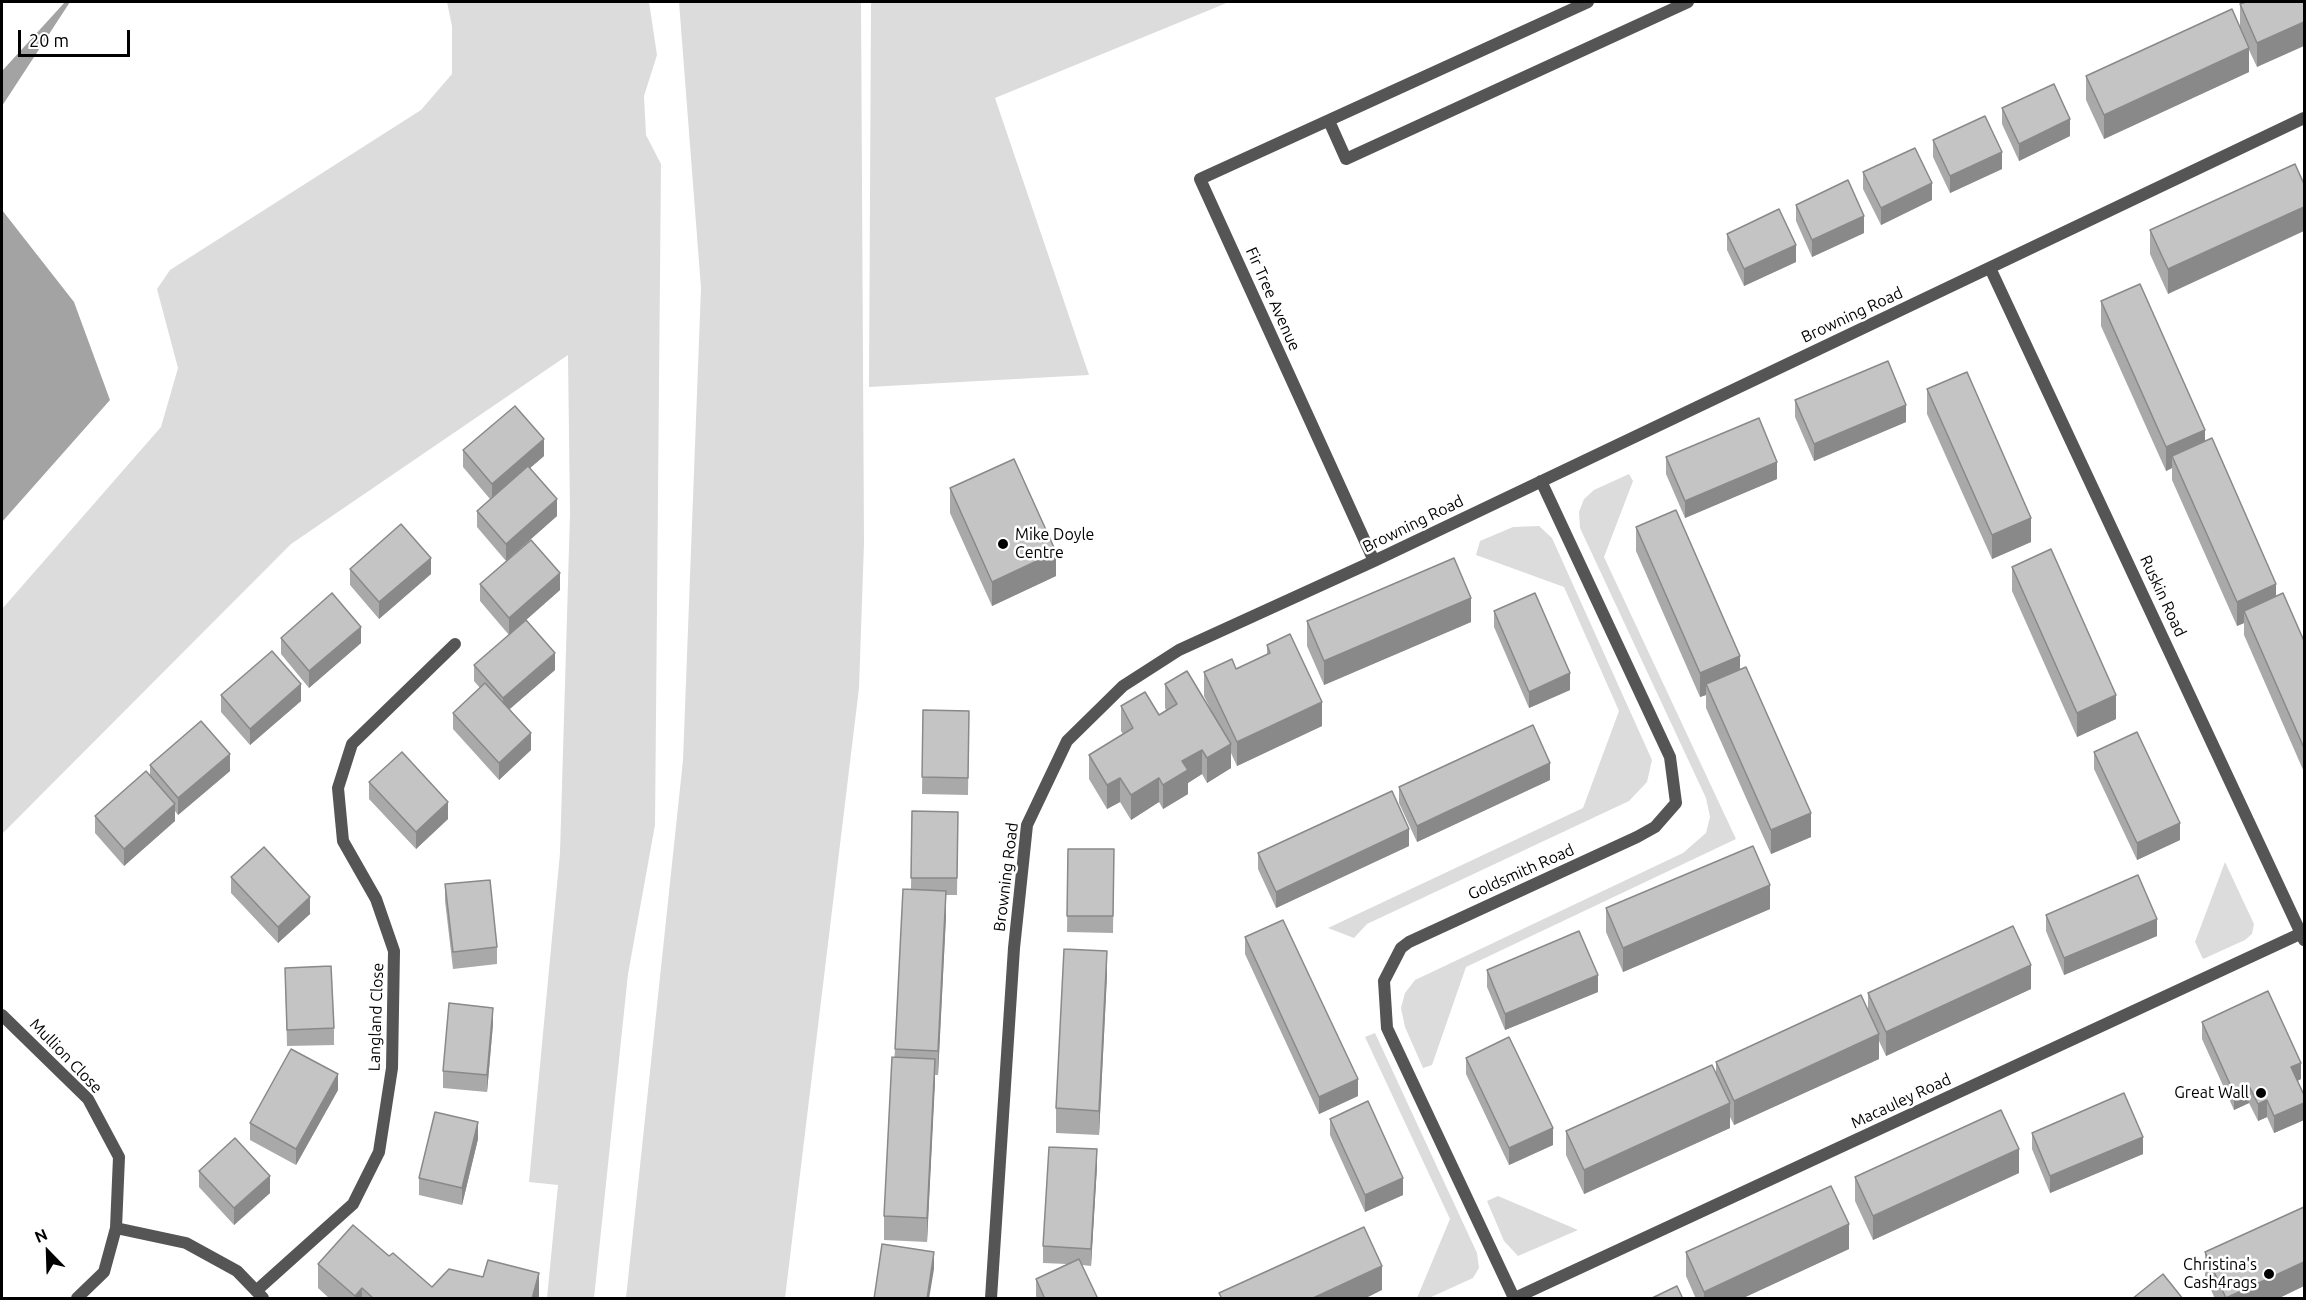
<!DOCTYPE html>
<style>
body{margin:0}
#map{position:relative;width:2306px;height:1300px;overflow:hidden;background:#fff;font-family:Ubuntu,sans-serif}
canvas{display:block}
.frame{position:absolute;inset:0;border:3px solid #000;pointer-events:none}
.north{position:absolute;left:18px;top:1222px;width:60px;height:60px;-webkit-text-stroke:4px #fff;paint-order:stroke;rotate:337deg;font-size:16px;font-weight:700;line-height:24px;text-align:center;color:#000}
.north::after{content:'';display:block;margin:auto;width:21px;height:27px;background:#000;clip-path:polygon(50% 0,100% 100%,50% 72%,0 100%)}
.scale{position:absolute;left:18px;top:30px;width:112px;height:27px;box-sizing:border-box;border:3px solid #000;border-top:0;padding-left:8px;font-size:18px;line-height:21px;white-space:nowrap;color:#000;-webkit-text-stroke:4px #fff;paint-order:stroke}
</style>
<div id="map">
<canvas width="2306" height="1300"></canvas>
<div class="frame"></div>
<div class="north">N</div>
<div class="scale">20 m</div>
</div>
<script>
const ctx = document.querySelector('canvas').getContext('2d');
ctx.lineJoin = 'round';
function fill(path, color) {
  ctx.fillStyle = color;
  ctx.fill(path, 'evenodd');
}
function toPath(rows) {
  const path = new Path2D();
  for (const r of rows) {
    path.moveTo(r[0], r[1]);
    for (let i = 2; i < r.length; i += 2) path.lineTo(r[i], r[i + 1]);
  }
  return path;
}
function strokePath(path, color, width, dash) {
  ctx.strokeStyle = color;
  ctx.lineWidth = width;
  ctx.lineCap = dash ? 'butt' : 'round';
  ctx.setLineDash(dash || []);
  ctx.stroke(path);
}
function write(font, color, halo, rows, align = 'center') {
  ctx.font = font + ' Ubuntu,sans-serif';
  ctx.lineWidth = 5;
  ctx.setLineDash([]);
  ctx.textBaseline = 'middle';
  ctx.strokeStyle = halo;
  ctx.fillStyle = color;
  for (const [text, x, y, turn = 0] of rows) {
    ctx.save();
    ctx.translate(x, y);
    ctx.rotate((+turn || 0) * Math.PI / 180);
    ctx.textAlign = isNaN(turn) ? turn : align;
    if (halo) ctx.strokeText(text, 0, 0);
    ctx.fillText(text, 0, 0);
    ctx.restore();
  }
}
const green = toPath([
 [447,2,649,2,657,55,644,96,646,135,661,164,655,825,628,974,594,1298,547,1298,558,1185,529,1182,560,853,570,514,568,355,291,544,2,834,2,609,161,427,178,368,157,289,170,270,421,110,452,74,452,26],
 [679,2,861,2,864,543,859,688,785,1298,626,1298,683,760,701,288],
 [871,2,1229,2,995,98,1089,375,869,387],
 [1629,474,1633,481,1604,557,1736,839,1466,967,1432,1065,1423,1068,1405,1027,1401,1008,1405,993,1415,980,1683,853,1706,833,1710,817,1706,798,1580,528,1579,512,1584,499,1594,490],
 [1539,526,1552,538,1652,760,1647,782,1629,801,1367,924,1354,938,1328,928,1583,808,1619,711,1564,587,1476,555,1480,541,1513,527],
 [2225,862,2254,924,2252,934,2245,940,2203,959,2195,942],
 [1375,1033,1477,1253,1479,1268,1473,1278,1429,1298,1417,1298,1450,1219,1365,1037],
 [1498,1196,1578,1230,1518,1256,1504,1241,1487,1201]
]);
const water = toPath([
 [65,2,70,2,2,106,2,71],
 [2,210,74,302,110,400,2,522]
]);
const street = toPath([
 [1329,121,1346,159,1688,2],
 [1990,268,2304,940],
 [1374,561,1200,179,1588,2],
 [2,1015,88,1099,119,1157,116,1228,104,1272,77,1298],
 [116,1228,186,1243,237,1271,263,1298],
 [256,1291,353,1204,379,1152,392,1068,394,951,376,899,343,841,338,788,352,744,455,644],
 [991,1298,1014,948,1027,825,1067,741,1123,686,1179,650,1374,561,2304,118],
 [1514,1298,1387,1028,1384,981,1401,948,1409,942,1637,837,1655,827,1676,803,1670,757,1541,481],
 [1515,1298,2304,932]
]);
const wall = toPath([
 [2304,2,2257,67,2249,50,2249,72,2104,139,2086,100,2086,76,2240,27,2240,4],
 [2002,108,2070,136,2019,161,2002,124],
 [1933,140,2002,169,1950,193,1933,157],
 [2295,164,2168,294,2150,254,2150,230],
 [1863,172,1932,200,1881,225,1863,189],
 [1796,205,1864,233,1812,257,1796,221],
 [1727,234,1796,262,1744,286,1727,250],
 [2101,301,2205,441,2276,597,2304,641,2304,772,2244,635,2244,623,2237,626,2172,480,2172,468,2166,471,2101,326],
 [1927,389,2031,542,1992,559,1927,414],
 [1795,400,1906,422,1814,461,1795,417],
 [463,450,544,456,530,468,557,516,506,561,477,527,477,511,490,499,463,467],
 [1666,457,1777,479,1685,518,1666,474],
 [950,488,1056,576,992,606,950,513],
 [1636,527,1740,669,1811,837,1771,854,1706,708,1706,695,1700,697,1636,551],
 [2012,567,2116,719,2077,737,2012,591],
 [350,569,431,574,379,619,350,585],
 [480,584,560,590,509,635,480,601],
 [1494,611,1570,690,1529,708,1494,627],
 [1307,621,1471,622,1324,685,1307,646],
 [281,638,361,643,309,688,281,654],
 [1267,645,1322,726,1237,766,1231,753,1231,768,1207,783,1202,774,1188,783,1188,794,1163,809,1159,802,1131,820,1120,802,1107,809,1089,779,1089,755,1123,734,1121,731,1121,706,1159,715,1166,710,1165,708,1165,684,1212,712,1204,696,1204,672,1236,669,1267,655],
 [474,665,555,670,509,709,531,750,499,780,453,729,453,713,480,688,474,681],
 [221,695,301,701,250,745,221,712],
 [923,710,969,711,968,795,922,794],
 [2094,752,2180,840,2137,860,2094,769],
 [150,765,230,771,178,815,175,811,175,821,124,866,95,833,95,816,150,775],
 [1550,780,1417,842,1399,803,1399,787],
 [369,782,448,819,416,849,369,799],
 [912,811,958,812,957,895,946,895,946,916,938,1075,935,1075,927,1242,884,1240,884,1216,895,1049,911,889],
 [1409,846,1276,908,1258,869,1258,853],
 [1068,849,1114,849,1113,933,1067,932],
 [231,877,310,914,278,943,231,893],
 [445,884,497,947,497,964,453,969,445,901],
 [1606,908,1770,909,1623,972,1606,932],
 [2046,915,2157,936,2064,975,2046,931],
 [1245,937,1358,1096,1319,1114,1245,954],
 [285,968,334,1028,334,1045,287,1046],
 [1487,970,1598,992,1505,1030,1487,987],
 [1107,975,1099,1135,1056,1133,1056,1108],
 [2031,989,1886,1056,1879,1041,1879,1059,1734,1125,1730,1117,1730,1128,1584,1194,1566,1155,1566,1131,1716,1074,1716,1062,1868,1010,1868,993],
 [2202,1022,2301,1079,2298,1081,2304,1095,2304,1120,2274,1133,2267,1117,2258,1121,2249,1103,2234,1110,2202,1039],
 [493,1024,487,1092,443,1088,443,1071],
 [1466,1058,1553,1145,1509,1165,1466,1074],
 [338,1090,296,1165,250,1140,250,1123],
 [1330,1119,1403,1195,1365,1212,1330,1135],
 [2032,1133,2143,1154,2050,1193,2032,1149],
 [478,1139,462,1205,419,1195,419,1178],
 [1097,1166,1091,1266,1082,1265,1098,1299,1037,1299,1036,1296,1036,1279,1067,1264,1043,1263,1043,1246],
 [199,1171,270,1193,234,1225,199,1187],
 [2019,1173,1873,1240,1855,1201,1855,1177],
 [2304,1207,2304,1286,2277,1299,2215,1299,2205,1276,2205,1252],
 [1849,1249,1741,1299,1696,1299,1686,1276,1686,1252],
 [389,1256,432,1287,483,1277,539,1273,539,1299,330,1299,318,1288,318,1264]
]);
const shadedWall = toPath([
 [2304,22,2304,46,2257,67,2257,43],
 [2249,48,2249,72,2104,139,2104,115],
 [2070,119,2070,136,2019,161,2019,144],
 [2002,152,2002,169,1950,193,1950,176],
 [1932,183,1932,200,1881,225,1881,208],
 [2304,207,2304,231,2168,294,2168,269],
 [1864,216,1864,233,1812,257,1812,240],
 [1796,245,1796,262,1744,286,1744,269],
 [1906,405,1906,422,1814,461,1814,444],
 [2205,430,2205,454,2172,456,2172,468,2166,471,2166,447],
 [544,439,544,456,492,501,492,484],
 [1777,462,1777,479,1685,518,1685,501],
 [557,499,557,516,506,561,506,544],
 [2031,518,2031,542,1992,559,1992,535],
 [1056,552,1056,576,992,606,992,582],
 [431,558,431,574,379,619,379,602],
 [560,573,560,590,509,635,509,618],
 [2276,584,2276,608,2244,611,2244,623,2237,626,2237,602],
 [1471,598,1471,622,1324,685,1324,661],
 [361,627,361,643,309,688,309,671],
 [555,653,555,670,503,715,503,698],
 [1740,656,1740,680,1706,684,1706,695,1700,697,1700,673],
 [1570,673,1570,690,1529,708,1529,692],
 [301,684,301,701,250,745,250,729],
 [2116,695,2116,719,2077,737,2077,713],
 [1322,702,1322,726,1237,766,1237,742],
 [531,733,531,750,499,780,499,763],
 [1231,744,1231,768,1207,783,1207,758],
 [1202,750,1202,774,1188,783,1188,794,1163,809,1163,785,1182,761],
 [230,754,230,771,178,815,178,798],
 [1550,763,1550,780,1417,842,1417,826],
 [1120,778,1120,802,1107,809,1107,785],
 [1159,778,1159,802,1131,820,1131,795],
 [448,802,448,819,416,849,416,832],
 [175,804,175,821,124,866,124,849],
 [1811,813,1811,837,1771,854,1771,830],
 [2180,823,2180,840,2137,860,2137,843],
 [1409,829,1409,846,1276,908,1276,892],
 [1770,885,1770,909,1623,972,1623,948],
 [946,891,946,916,938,1075,938,1051],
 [310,897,310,914,278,943,278,927],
 [2157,919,2157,936,2064,975,2064,958],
 [1107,951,1107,975,1099,1135,1099,1111],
 [2031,965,2031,989,1886,1056,1886,1032],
 [1598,975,1598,992,1505,1030,1505,1014],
 [493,1008,493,1024,487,1092,487,1075],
 [1879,1034,1879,1059,1734,1125,1734,1101],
 [935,1059,935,1083,927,1242,927,1218],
 [2301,1063,2301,1079,2291,1083,2291,1067],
 [338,1074,338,1090,296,1165,296,1149],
 [1358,1079,1358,1096,1319,1114,1319,1097],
 [2249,1086,2249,1103,2234,1110,2234,1093],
 [2267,1100,2267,1117,2258,1121,2258,1104],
 [1730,1103,1730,1128,1584,1194,1584,1170],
 [2304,1103,2304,1120,2274,1133,2274,1116],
 [478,1122,478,1139,462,1205,462,1188],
 [1553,1128,1553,1145,1509,1165,1509,1148],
 [2143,1137,2143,1154,2050,1193,2050,1176],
 [1097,1149,1097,1166,1091,1266,1091,1249],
 [2019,1149,2019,1173,1873,1240,1873,1216],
 [270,1176,270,1193,234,1225,234,1208],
 [1403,1178,1403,1195,1365,1212,1365,1195],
 [1849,1224,1849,1249,1741,1299,1704,1299,1704,1292],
 [934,1252,934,1269,929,1299,927,1299],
 [2304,1262,2304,1286,2277,1299,2226,1299],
 [1382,1266,1382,1290,1364,1299,1311,1299],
 [539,1273,539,1299,532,1299],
 [362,1288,362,1299,355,1299,355,1296]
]);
const building = toPath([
 [2246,2,2304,2,2304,22,2257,43,2240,4,2246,2],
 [2232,9,2249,48,2104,115,2086,76,2232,9],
 [2054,84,2070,119,2019,144,2002,108,2054,84],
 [1985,116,2002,152,1950,176,1933,140,1985,116],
 [1915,148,1932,183,1881,208,1863,172,1915,148],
 [2295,164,2304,184,2304,207,2168,269,2150,230,2295,164],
 [1848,180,1864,216,1812,240,1796,205,1848,180],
 [1779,209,1796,245,1744,269,1727,234,1779,209],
 [2140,284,2205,430,2166,447,2101,301,2140,284],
 [1888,361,1906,405,1814,444,1795,400,1888,361],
 [1967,372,2031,518,1992,535,1927,389,1967,372],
 [515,406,544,439,492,484,463,450,515,406],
 [1759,418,1777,462,1685,501,1666,457,1759,418],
 [2212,438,2276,584,2237,602,2172,456,2212,438],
 [1014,459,1056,552,992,582,950,488,1014,459],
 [528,466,557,499,506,544,477,511,528,466],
 [1676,510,1740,656,1700,673,1636,527,1676,510],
 [401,524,431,558,379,602,350,569,401,524],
 [531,540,560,573,509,618,480,584,531,540],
 [2051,549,2116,695,2077,713,2012,567,2051,549],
 [1454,558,1471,598,1324,661,1307,621,1454,558],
 [332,593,361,627,309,671,281,638,332,593],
 [1535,593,1570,673,1529,692,1494,611,1535,593],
 [2283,593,2304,641,2304,748,2244,611,2283,593],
 [526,620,555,653,503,698,474,665,526,620],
 [1290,634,1322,702,1237,742,1204,672,1232,659,1236,669,1270,653,1267,645,1290,634],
 [272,651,301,684,250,729,221,695,272,651],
 [1746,667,1811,813,1771,830,1706,684,1746,667],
 [1187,671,1231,744,1207,758,1202,750,1182,761,1188,770,1163,785,1159,778,1131,795,1120,778,1107,785,1089,755,1133,728,1121,706,1145,692,1159,715,1177,704,1165,684,1187,671],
 [485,683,531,733,499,763,453,713,485,683],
 [923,710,969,711,968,778,922,777,923,710],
 [201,721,230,754,178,798,150,765,201,721],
 [1533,725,1550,763,1417,826,1399,787,1533,725],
 [2137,732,2180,823,2137,843,2094,752,2137,732],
 [402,752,448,802,416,832,369,782,402,752],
 [146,771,175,804,124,849,95,816,146,771],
 [1392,791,1409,829,1276,892,1258,853,1392,791],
 [912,811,958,812,957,878,911,878,912,811],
 [1753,846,1770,885,1623,948,1606,908,1753,846],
 [264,847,310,897,278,927,231,877,264,847],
 [1068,849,1114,849,1113,916,1067,916,1068,849],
 [2138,875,2157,919,2064,958,2046,915,2138,875],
 [490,880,497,947,453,952,445,884,490,880],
 [903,889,946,891,938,1051,895,1049,903,889],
 [1283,920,1358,1079,1319,1097,1245,937,1283,920],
 [2013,926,2031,965,1886,1032,1868,993,2013,926],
 [1579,931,1598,975,1505,1014,1487,970,1579,931],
 [1064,949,1107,951,1099,1111,1056,1108,1064,949],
 [331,966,334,1028,287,1030,285,968,331,966],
 [2268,991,2301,1063,2291,1067,2304,1095,2304,1103,2274,1116,2267,1100,2258,1104,2249,1086,2234,1093,2202,1022,2268,991],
 [1861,995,1879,1034,1734,1101,1716,1062,1861,995],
 [449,1003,493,1008,487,1075,443,1071,449,1003],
 [1509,1037,1553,1128,1509,1148,1466,1058,1509,1037],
 [291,1049,338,1074,296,1149,250,1123,291,1049],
 [892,1057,935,1059,927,1218,884,1216,892,1057],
 [1712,1065,1730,1103,1584,1170,1566,1131,1712,1065],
 [2124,1093,2143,1137,2050,1176,2032,1133,2124,1093],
 [1368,1101,1403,1178,1365,1195,1330,1119,1368,1101],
 [2001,1110,2019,1149,1873,1216,1855,1177,2001,1110],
 [435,1112,478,1122,462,1188,419,1178,435,1112],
 [235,1138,270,1176,234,1208,199,1171,235,1138],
 [1049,1147,1097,1149,1091,1249,1043,1246,1049,1147],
 [1831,1186,1849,1224,1704,1292,1686,1252,1831,1186],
 [2304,1207,2304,1262,2226,1298,2205,1252,2304,1207],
 [353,1225,389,1256,393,1253,432,1287,449,1269,483,1277,488,1260,539,1273,532,1299,374,1299,362,1288,355,1296,318,1264,353,1225],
 [1364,1227,1382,1266,1311,1299,1222,1299,1219,1293,1364,1227],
 [882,1244,934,1252,927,1299,874,1299,882,1244],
 [1079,1259,1098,1299,1045,1299,1036,1279,1079,1259],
 [2163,1274,2183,1299,2132,1299,2163,1274],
 [1677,1286,1683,1299,1650,1299,1677,1286]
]);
const markers = [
 [1003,544,6,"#000"],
 [2261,1093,6,"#000"],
 [2269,1274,6,"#000"]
];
const streetNames = [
 ["Fir Tree Avenue",1273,299,66],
 ["Browning Road",1852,315,-25],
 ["Browning Road",1413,524,-26],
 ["Ruskin Road",2163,596,65],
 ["Goldsmith Road",1521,872,-24],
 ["Browning Road",1006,877,-83],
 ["Langland Close",376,1017,-88],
 ["Mullion Close",66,1056,46],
 ["Macauley Road",1901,1101,-25]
];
const poiNames = [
 ["Mike Doyle",1015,535,"left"],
 ["Centre",1015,553,"left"],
 ["Great Wall",2249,1093],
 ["Christina's",2257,1265],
 ["Cash4rags",2257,1283]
];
fill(green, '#dcdcdc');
fill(water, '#a3a3a3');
strokePath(street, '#555', 12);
fill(wall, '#a9a9a9');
fill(shadedWall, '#898989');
fill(building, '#c4c4c4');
strokePath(building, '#898989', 1.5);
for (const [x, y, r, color] of markers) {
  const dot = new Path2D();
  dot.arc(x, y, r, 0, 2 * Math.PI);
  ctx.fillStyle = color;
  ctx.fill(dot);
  strokePath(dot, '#fff', 2);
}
write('16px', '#000', '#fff', streetNames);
write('16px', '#000', '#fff', poiNames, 'right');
</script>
